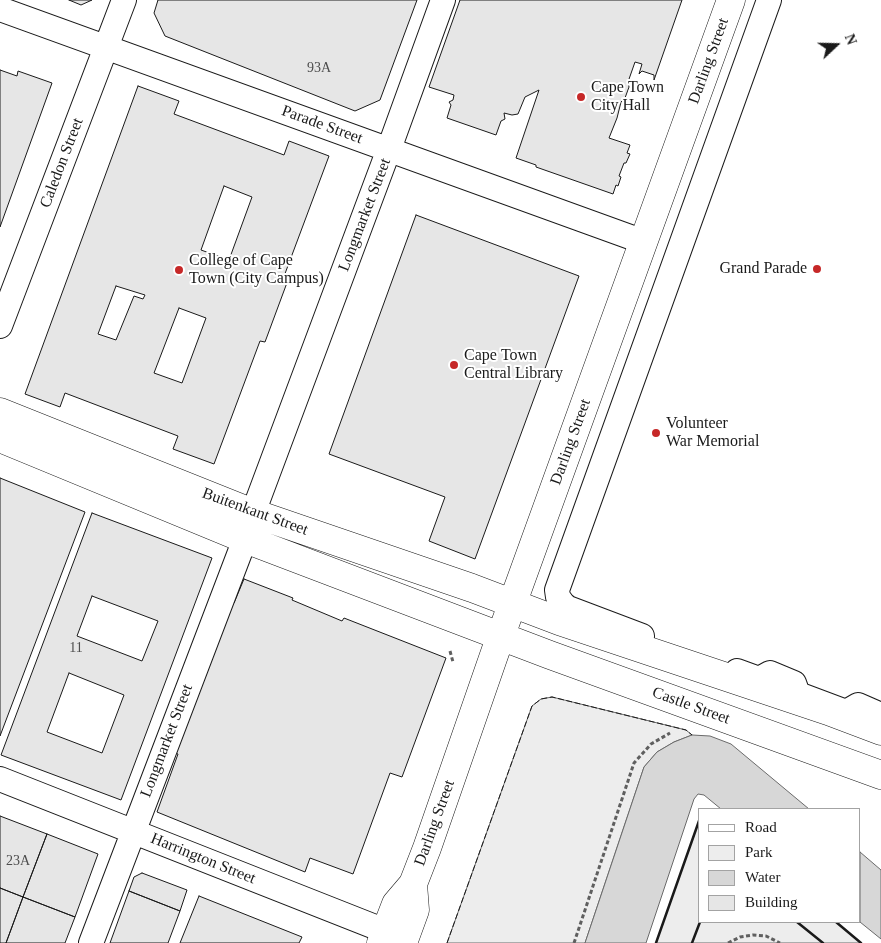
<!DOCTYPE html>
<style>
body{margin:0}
#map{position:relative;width:881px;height:943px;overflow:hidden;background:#fff;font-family:"Times New Roman",serif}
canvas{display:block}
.legend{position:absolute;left:698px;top:808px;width:162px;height:115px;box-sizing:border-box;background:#fff;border:1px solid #a3a3a3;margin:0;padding:6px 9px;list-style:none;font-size:15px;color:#1a1a1a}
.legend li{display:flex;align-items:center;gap:10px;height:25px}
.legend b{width:25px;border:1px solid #a3a3a3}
.north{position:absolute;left:811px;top:20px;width:50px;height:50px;-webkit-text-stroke:4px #fff;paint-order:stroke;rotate:69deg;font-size:14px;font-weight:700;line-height:20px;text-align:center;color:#1a1a1a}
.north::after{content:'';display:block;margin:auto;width:18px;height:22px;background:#1a1a1a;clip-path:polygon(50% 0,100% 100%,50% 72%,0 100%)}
</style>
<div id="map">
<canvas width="881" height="943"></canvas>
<ul class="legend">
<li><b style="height:6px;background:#fff"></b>Road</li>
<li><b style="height:14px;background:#ededed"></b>Park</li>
<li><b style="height:14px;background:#d7d7d7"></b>Water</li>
<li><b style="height:14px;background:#e6e6e6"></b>Building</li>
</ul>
<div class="north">N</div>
</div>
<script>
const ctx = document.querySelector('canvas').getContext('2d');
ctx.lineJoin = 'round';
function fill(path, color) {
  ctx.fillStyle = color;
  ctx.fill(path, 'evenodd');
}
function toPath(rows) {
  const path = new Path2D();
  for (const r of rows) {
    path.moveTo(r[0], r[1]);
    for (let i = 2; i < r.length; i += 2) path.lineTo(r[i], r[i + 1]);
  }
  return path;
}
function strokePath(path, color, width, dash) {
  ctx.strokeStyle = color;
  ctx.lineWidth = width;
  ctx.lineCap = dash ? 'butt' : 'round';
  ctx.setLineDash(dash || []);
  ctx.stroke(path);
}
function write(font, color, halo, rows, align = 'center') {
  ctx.font = font + ' "Times New Roman",serif';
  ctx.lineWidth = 4;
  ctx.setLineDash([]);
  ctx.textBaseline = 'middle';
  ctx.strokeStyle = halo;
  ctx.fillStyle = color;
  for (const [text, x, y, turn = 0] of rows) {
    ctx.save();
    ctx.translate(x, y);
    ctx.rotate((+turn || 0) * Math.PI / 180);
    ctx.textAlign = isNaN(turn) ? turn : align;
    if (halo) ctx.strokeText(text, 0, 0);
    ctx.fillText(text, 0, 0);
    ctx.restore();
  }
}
const green = toPath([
 [552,697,686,730,692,735,674,742,657,752,644,767,585,943,447,943,532,706,541,699,552,697],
 [700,818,700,922,836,922,861,943,656,943,700,818]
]);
const water = toPath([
 [692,735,710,736,731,744,809,809,721,809,704,795,698,794,694,799,646,943,585,943,644,767,657,752,674,742,692,735],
 [860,852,881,870,881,939,860,922,860,852]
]);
const building = toPath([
 [69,0,92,0,81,5,69,0],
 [158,0,417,0,380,100,355,111,165,36,154,13,158,0],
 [460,0,682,0,654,80,654,75,642,71,639,74,642,64,635,62,628,82,629,87,625,98,621,102,617,118,609,138,630,145,627,153,630,154,626,163,624,163,619,176,621,177,618,186,616,185,613,194,536,167,536,165,516,158,539,90,525,97,518,114,512,115,504,113,505,119,501,121,496,135,447,118,451,105,449,102,453,100,454,95,429,87,460,0],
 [0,70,17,76,18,71,52,83,0,227,0,70],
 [138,86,179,101,174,114,284,155,289,141,329,156,283,279,288,280,265,342,260,341,214,464,173,449,178,436,65,393,60,407,25,394,138,86],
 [224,186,252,197,229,260,201,250,224,186],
 [116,286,145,295,143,299,134,296,116,340,98,334,116,286],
 [179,308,206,318,182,383,154,373,179,308],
 [416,215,579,276,475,559,429,541,445,497,329,454,416,215],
 [0,478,85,512,0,736,0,478],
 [92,513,212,558,121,800,1,755,92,513],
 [92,596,158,621,142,661,77,636,92,596],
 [69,673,124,695,102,753,47,732,69,673],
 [244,579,293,598,292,600,342,621,344,618,446,658,402,777,390,773,353,874,310,858,305,872,157,812,178,754,175,753,231,602,234,603,244,579],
 [0,816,47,834,23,897,0,888,0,816],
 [47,834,98,854,75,917,23,897,47,834],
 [142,873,187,890,180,911,129,891,134,877,142,873],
 [0,888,23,897,6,943,0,943,0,888],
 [129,891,180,911,168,943,110,943,129,891],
 [199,896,302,937,299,943,180,943,199,896],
 [23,897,75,917,65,943,6,943,23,897]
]);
const path = toPath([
 [450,651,453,662],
 [574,943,634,763,651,744,670,733],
 [728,943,740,937,753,935,766,936,780,943]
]);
const street = toPath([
 [0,9,644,242],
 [0,326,124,0],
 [253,513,389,149,443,0],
 [642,636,568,608,563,604,558,597,557,590,769,0],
 [737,671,759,679,770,673,794,683,798,694,846,712,858,705,881,715],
 [0,779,403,938],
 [91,943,245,539]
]);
const secondary = toPath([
 [0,412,253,513,472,588,559,621,828,711,881,731],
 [0,438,245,539,550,655,881,775],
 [381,943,396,904,413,884,427,848,501,635,731,0],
 [403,943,415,910,413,884]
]);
const fence = toPath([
 [447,943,532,706,541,699,552,697,686,730,692,735]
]);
const wall = toPath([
 [797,922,823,943],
 [836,922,861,943],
 [656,943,700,818],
 [692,943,700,922]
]);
const markers = [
 [581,97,5,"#c62828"],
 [817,269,5,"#c62828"],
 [179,270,5,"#c62828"],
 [454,365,5,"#c62828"],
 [656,433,5,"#c62828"]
];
const numberNames = [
 ["93A",319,68],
 ["11",76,648],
 ["23A",18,861]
];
const streetNames = [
 ["Darling Street",709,61,-70],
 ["Parade Street",322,125,20],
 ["Caledon Street",62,163,-69],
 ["Longmarket Street",365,215,-69],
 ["Darling Street",571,442,-70],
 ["Buitenkant Street",255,512,20],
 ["Castle Street",691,706,20],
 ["Longmarket Street",167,741,-69],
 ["Darling Street",435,823,-70],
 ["Harrington Street",203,859,22]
];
const poiNames = [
 ["Cape Town",591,88],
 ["City Hall",591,106],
 ["College of Cape",189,261],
 ["Town (City Campus)",189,279],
 ["Grand Parade",807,269,"right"],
 ["Cape Town",464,356],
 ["Central Library",464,374],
 ["Volunteer",666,424],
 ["War Memorial",666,442]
];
fill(green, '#ededed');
strokePath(green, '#6a6a6a', 1);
fill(water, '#d7d7d7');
strokePath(water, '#6a6a6a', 1);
fill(building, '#e6e6e6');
strokePath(building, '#1a1a1a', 1);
strokePath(street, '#1a1a1a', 26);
strokePath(secondary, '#1a1a1a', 29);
strokePath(path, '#5f5f5f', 3, [4, 2.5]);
strokePath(street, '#fff', 24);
strokePath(secondary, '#fff', 28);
strokePath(fence, '#1a1a1a', 1, [6, 2.5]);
strokePath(wall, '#1a1a1a', 2.5);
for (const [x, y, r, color] of markers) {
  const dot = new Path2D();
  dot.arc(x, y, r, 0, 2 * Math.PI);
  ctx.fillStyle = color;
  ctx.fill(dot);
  strokePath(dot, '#fff', 2);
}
write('14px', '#4d4d4d', null, numberNames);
write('16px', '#1a1a1a', '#fff', streetNames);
write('16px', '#1a1a1a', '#fff', poiNames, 'left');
</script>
